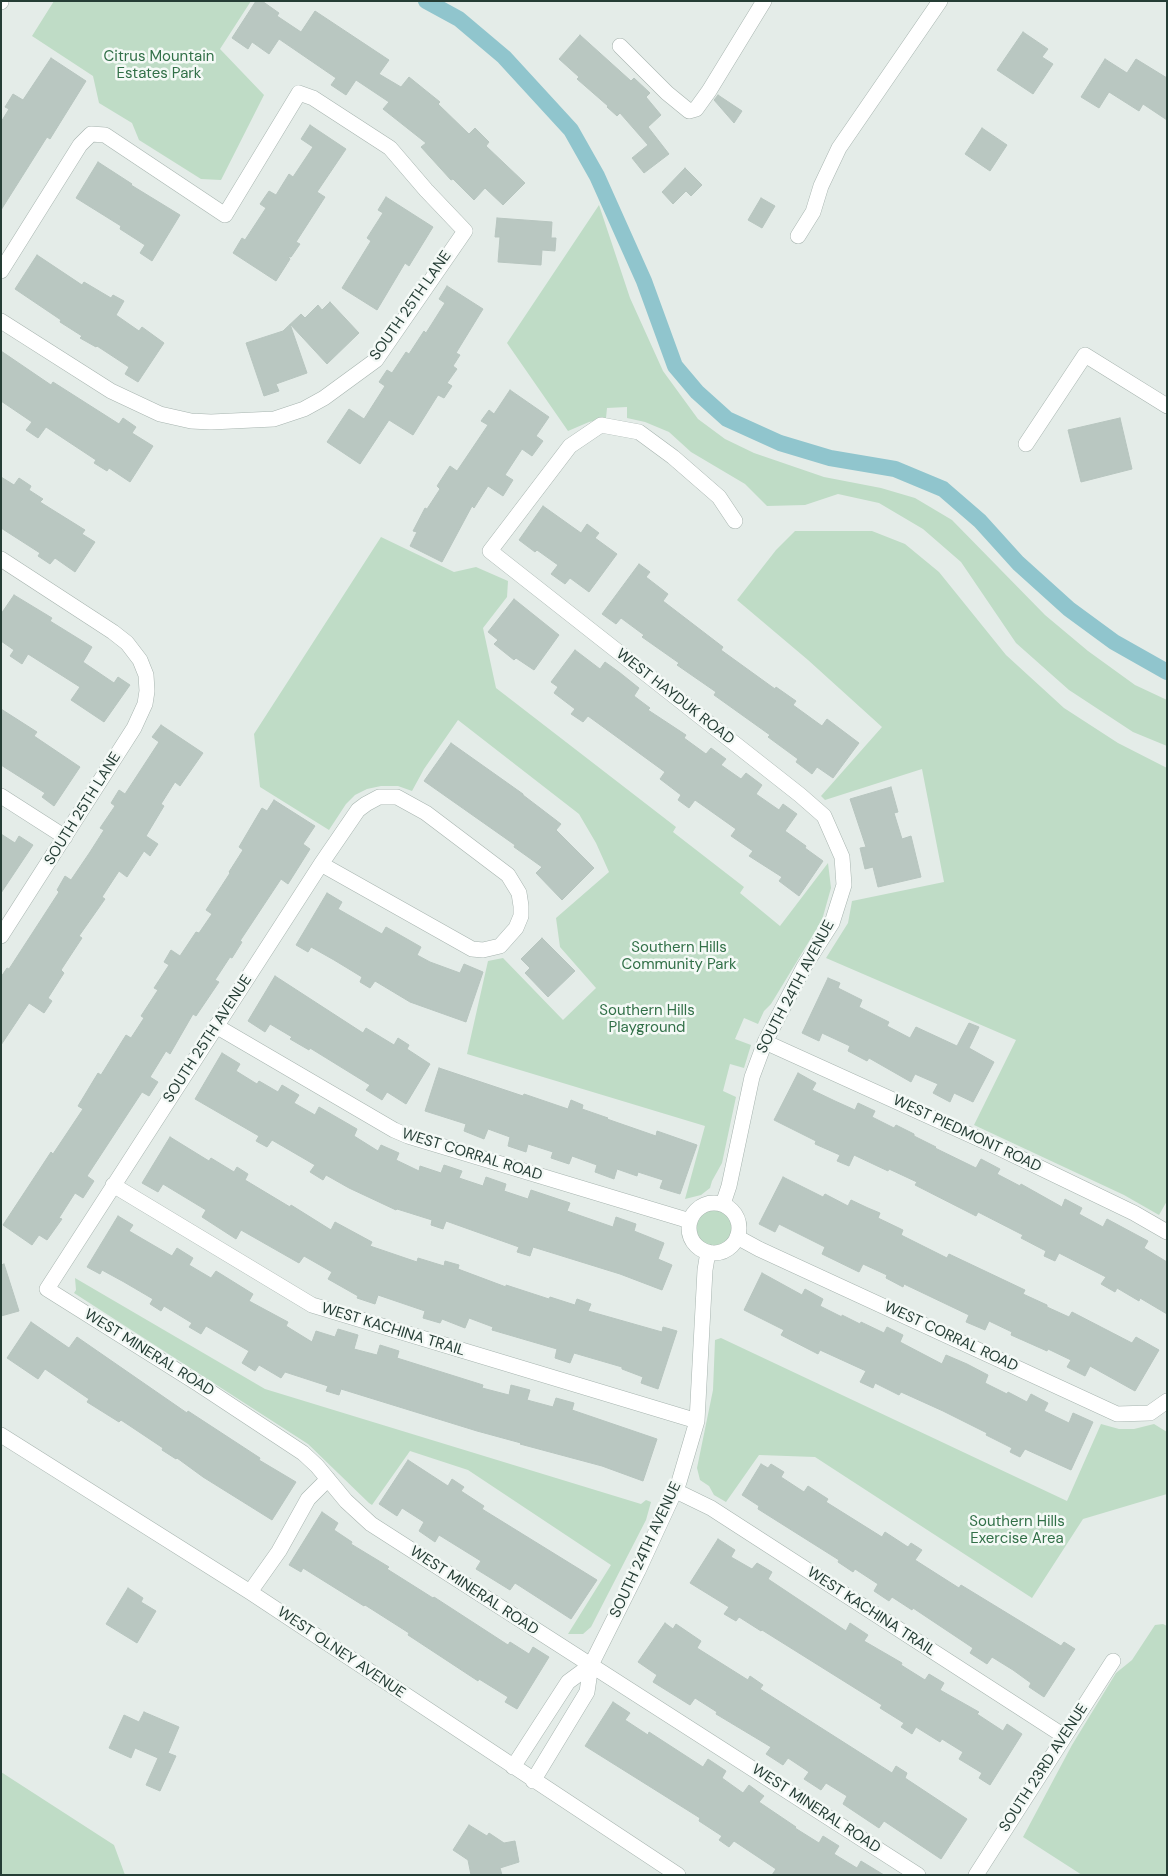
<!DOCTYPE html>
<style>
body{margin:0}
#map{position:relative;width:1168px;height:1876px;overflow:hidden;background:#e4ece8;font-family:"DM Sans",sans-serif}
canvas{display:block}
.frame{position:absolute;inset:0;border:2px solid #253d35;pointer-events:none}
</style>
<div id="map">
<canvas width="1168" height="1876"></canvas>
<div class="frame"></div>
</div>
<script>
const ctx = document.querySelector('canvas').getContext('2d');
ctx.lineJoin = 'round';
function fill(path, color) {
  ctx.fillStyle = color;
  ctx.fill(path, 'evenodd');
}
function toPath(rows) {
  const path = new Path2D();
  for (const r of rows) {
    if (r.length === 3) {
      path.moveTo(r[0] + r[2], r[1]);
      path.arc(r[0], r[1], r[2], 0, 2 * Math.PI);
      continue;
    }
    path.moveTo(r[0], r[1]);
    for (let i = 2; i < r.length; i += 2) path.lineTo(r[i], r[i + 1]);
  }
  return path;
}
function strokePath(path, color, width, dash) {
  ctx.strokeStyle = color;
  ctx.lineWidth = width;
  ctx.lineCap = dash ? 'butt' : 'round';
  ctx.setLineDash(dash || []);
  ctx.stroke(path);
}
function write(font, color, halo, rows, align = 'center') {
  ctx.font = font + ' "DM Sans",sans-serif';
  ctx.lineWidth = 5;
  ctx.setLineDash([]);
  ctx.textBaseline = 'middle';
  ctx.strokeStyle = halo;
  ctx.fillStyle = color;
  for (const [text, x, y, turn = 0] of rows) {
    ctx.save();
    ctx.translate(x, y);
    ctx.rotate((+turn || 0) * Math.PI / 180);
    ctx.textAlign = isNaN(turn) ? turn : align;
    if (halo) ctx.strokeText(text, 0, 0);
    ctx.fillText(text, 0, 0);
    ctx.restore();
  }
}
const green = toPath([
 [54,1,251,1,220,49,264,95,221,180,201,179,139,140,132,123,99,103,93,76,32,36],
 [599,205,630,298,663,371,698,419,725,439,754,453,824,477,881,488,915,498,952,520,1045,615,1088,651,1135,685,1167,700,1167,746,1133,732,1069,690,1016,643,961,562,923,529,879,503,838,494,805,505,767,506,745,484,691,452,669,432,645,422,627,418,627,407,607,408,606,418,589,422,568,431,507,343],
 [795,531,872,531,905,544,939,572,1006,655,1064,708,1118,743,1167,768,1167,1201,1159,1215,1124,1195,974,1125,1016,1040,826,958,848,923,852,901,944,882,922,769,825,800,821,796,882,727,808,660,737,600,776,550],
 [381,537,454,572,476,567,508,581,507,597,483,628,496,688,676,827,673,832,744,887,740,893,780,926,828,863,831,888,822,920,771,1004,764,1011,758,1024,744,1018,735,1039,751,1045,744,1068,730,1064,723,1091,736,1097,722,1163,712,1181,710,1188,701,1195,685,1199,705,1126,467,1054,488,961,503,958,563,1020,596,988,560,947,556,918,609,872,596,843,579,814,458,720,424,769,412,791,398,786,381,786,367,789,355,795,346,804,329,830,260,787,254,734],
 [714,1228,25],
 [75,1278,265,1389,641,1504,646,1500,651,1502,646,1520,591,1627,583,1634,568,1634,611,1565,468,1470,410,1451,372,1505,369,1503,308,1444,74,1293,76,1290],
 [721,1338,1067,1501,1101,1424,1119,1429,1134,1429,1154,1424,1167,1432,1167,1494,1083,1519,1032,1598,815,1457,759,1455,726,1502,714,1495,709,1486,700,1480,697,1468,713,1390,715,1340],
 [1163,1624,1167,1626,1167,1875,1082,1875,1023,1837,1072,1745,1116,1673,1132,1660,1155,1625],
 [1,1772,114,1845,125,1875,1,1875]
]);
const canal = toPath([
 [426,1,459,19,504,57,571,130,597,176,644,281,675,366,697,392,727,419,780,443,830,458,895,469,943,489,980,521,1018,563,1069,609,1114,642,1167,672]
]);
const building = toPath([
 [256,1,262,1,279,13,277,16,301,32,315,11,389,60,379,74,401,87,409,77,440,102,438,104,469,134,475,128,489,142,486,146,525,183,503,205,485,188,474,200,453,179,451,180,421,147,426,143,383,109,389,102,356,80,346,95,331,85,336,78,279,39,269,54,252,42,248,49,232,38,256,1],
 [1023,32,1048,49,1042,57,1053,64,1033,94,997,70,1023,32],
 [580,35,631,81,634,78,650,93,646,97,661,115,648,127,669,154,644,173,632,158,648,145,620,113,617,116,607,107,608,106,577,79,579,77,559,59,580,35],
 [51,58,86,81,50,139,47,137,1,210,1,122,9,109,5,107,13,94,23,100,51,58],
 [1105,59,1127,73,1136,59,1167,78,1167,120,1143,104,1139,111,1109,92,1099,108,1081,97,1105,59],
 [718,95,742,111,734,123,714,100,718,95],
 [310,125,346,149,317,192,325,197,296,242,300,244,291,257,288,257,290,259,276,281,233,253,242,238,245,240,266,208,260,204,269,191,276,195,289,174,293,177,313,147,301,139,310,125],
 [982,128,1007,145,990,171,965,154,982,128],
 [98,162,132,184,131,185,180,215,152,261,140,253,145,245,120,229,121,226,76,198,98,162],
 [685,168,702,185,691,196,686,191,673,204,662,192,685,168],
 [386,197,433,227,409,266,405,263,377,310,342,288,371,241,367,238,383,213,378,210,386,197],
 [761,198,775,206,762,228,748,220,761,198],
 [497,218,552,222,551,238,556,238,555,251,542,250,541,265,498,262,500,237,495,237,497,218],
 [37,255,82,285,84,282,111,298,113,295,124,301,116,315,139,331,142,327,164,343,138,382,125,374,129,367,97,346,96,347,80,338,82,336,60,322,61,320,15,289,37,255],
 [447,286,483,309,456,353,460,355,453,366,457,369,447,383,452,386,444,398,438,395,413,435,389,420,360,464,327,442,349,409,364,419,385,386,379,382,387,370,392,373,406,352,409,354,424,331,426,333,445,303,439,299,447,286],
 [330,302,359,333,327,364,290,324,307,373,276,384,279,391,264,396,246,343,283,331,301,314,305,318,318,305,322,310,330,302],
 [1,351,51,385,53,382,119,424,123,418,136,427,132,433,153,446,130,482,109,468,107,471,94,463,96,460,46,427,38,438,26,430,32,422,1,401,1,351],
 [510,390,549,417,536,436,543,441,532,456,522,449,505,475,513,480,503,496,488,486,474,508,472,506,442,562,410,546,417,532,413,531,425,508,427,509,440,489,437,486,450,466,457,471,488,425,481,421,489,410,494,414,510,390],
 [1120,418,1132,469,1081,482,1068,430,1120,418],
 [1,477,14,485,19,478,31,486,29,490,43,499,40,502,85,530,82,534,95,542,75,572,55,558,50,564,38,556,40,553,1,528,1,477],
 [543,506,581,533,587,524,599,533,595,538,617,554,589,592,570,578,565,584,551,574,558,565,537,550,535,552,519,540,543,506],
 [639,564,650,572,646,577,668,594,663,601,723,647,721,650,775,689,776,687,796,701,793,705,822,726,827,719,859,743,833,778,817,767,812,774,796,762,798,759,768,737,770,735,714,695,716,692,677,665,679,663,642,637,644,635,621,618,616,624,602,614,639,564],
 [14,595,52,618,50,621,92,647,83,662,114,683,118,677,130,685,104,722,71,700,80,687,28,654,22,664,10,656,14,650,1,641,1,614,14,595],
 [514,599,559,635,534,670,516,658,514,660,494,644,498,640,488,632,514,599],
 [575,650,600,669,605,662,619,672,639,688,634,696,650,708,648,710,686,735,684,738,706,754,711,748,726,759,721,765,741,779,746,773,762,785,756,794,779,810,783,804,797,814,785,831,806,846,805,848,823,861,799,896,779,881,782,877,749,856,753,851,731,836,736,829,695,800,689,808,678,800,681,795,660,779,665,772,588,716,583,722,571,714,575,709,554,693,558,687,551,682,575,650],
 [1,709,37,732,34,736,80,767,54,806,42,797,45,793,1,765,1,709],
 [161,725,203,753,180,786,175,782,161,804,164,806,146,836,158,844,150,856,144,851,127,877,119,871,102,897,105,899,79,936,82,938,61,970,64,973,48,998,52,1001,44,1013,29,1003,1,1045,1,977,7,968,9,969,59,892,57,890,65,876,71,880,90,852,104,830,100,828,115,806,111,803,119,790,125,794,159,742,152,737,161,725],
 [451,743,523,794,523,795,561,824,556,830,594,868,562,900,536,873,542,867,514,847,515,845,424,781,451,743],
 [891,787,898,812,894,813,902,839,911,836,921,877,878,887,873,867,865,869,860,848,866,847,850,799,891,787],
 [274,800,315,826,303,844,310,849,288,884,281,879,240,941,242,942,232,958,230,957,215,980,219,982,196,1016,193,1014,170,1054,166,1051,150,1077,158,1082,149,1096,142,1092,87,1176,94,1181,83,1198,75,1193,59,1218,62,1219,47,1240,39,1235,32,1245,3,1225,51,1152,53,1154,83,1109,78,1106,98,1073,101,1075,126,1035,131,1038,144,1018,141,1016,158,990,154,988,169,965,164,962,171,950,180,956,196,932,199,933,212,914,206,910,230,873,229,872,243,850,239,847,262,808,267,811,274,800],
 [1,834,15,843,19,836,33,845,1,893,1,834],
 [327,893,342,902,338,909,382,934,386,927,421,947,417,955,430,962,460,973,464,964,483,972,466,1022,410,1002,375,981,370,988,360,982,362,977,334,960,311,947,308,952,296,945,327,893],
 [542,938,575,971,548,997,525,973,530,968,521,959,542,938],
 [275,976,363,1033,366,1028,394,1045,398,1038,409,1045,407,1049,430,1064,406,1104,387,1092,382,1100,366,1090,370,1085,310,1048,309,1050,290,1039,292,1037,270,1024,265,1032,248,1021,275,976],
 [828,978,840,983,838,988,862,1000,859,1007,889,1022,887,1026,910,1038,916,1027,957,1046,969,1023,979,1027,969,1048,994,1062,973,1102,954,1093,950,1102,933,1093,938,1084,915,1074,911,1082,869,1058,867,1061,848,1051,850,1046,822,1033,819,1041,802,1033,828,978],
 [222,1053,240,1064,236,1071,257,1084,259,1081,278,1092,282,1085,299,1095,294,1103,315,1115,319,1107,357,1129,354,1136,378,1151,381,1145,399,1153,396,1160,419,1171,420,1166,441,1173,444,1165,462,1171,459,1178,483,1186,486,1177,506,1184,504,1191,528,1199,531,1190,570,1203,567,1211,613,1227,616,1217,636,1224,634,1231,664,1243,658,1259,672,1265,662,1290,620,1274,533,1247,530,1256,517,1252,519,1247,446,1221,443,1229,431,1225,432,1220,397,1209,396,1210,349,1188,326,1175,323,1180,310,1172,315,1165,272,1140,267,1147,256,1141,259,1136,195,1099,222,1053],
 [439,1068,523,1096,524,1094,568,1109,571,1100,583,1105,582,1109,608,1118,607,1119,656,1136,657,1131,697,1145,680,1194,660,1188,663,1180,638,1172,637,1176,617,1169,614,1179,595,1172,597,1165,572,1156,569,1164,551,1158,553,1152,528,1144,526,1152,508,1146,510,1137,488,1129,484,1139,464,1131,466,1124,425,1111,439,1068],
 [798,1073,816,1083,812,1090,835,1101,855,1110,858,1103,875,1111,872,1117,894,1128,896,1125,914,1134,914,1136,936,1147,935,1148,976,1168,981,1159,1000,1169,997,1174,1020,1186,1021,1184,1062,1207,1065,1199,1082,1208,1079,1214,1103,1227,1107,1219,1148,1241,1144,1248,1167,1262,1167,1314,1140,1298,1139,1301,1117,1288,1115,1292,1101,1284,1106,1277,1059,1253,1055,1261,1044,1256,1046,1251,1021,1238,1023,1235,978,1212,976,1216,915,1185,917,1182,889,1169,888,1171,854,1155,849,1166,837,1161,840,1155,815,1144,816,1141,774,1120,798,1073],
 [170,1137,209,1161,211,1158,234,1172,237,1167,248,1174,245,1180,290,1207,291,1205,331,1230,335,1222,372,1242,370,1246,417,1262,418,1258,444,1266,445,1261,459,1265,458,1269,506,1287,506,1285,549,1299,550,1297,575,1305,577,1299,591,1304,588,1311,662,1332,663,1327,677,1331,658,1389,641,1383,643,1377,622,1369,622,1367,574,1353,570,1363,555,1358,557,1349,492,1330,493,1327,469,1318,465,1328,442,1319,440,1323,423,1318,425,1311,378,1295,375,1304,357,1298,358,1296,328,1279,332,1272,304,1256,299,1263,241,1230,236,1239,202,1217,206,1210,163,1184,158,1192,142,1183,170,1137],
 [783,1177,823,1197,825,1194,848,1206,851,1200,868,1208,880,1213,878,1218,903,1230,901,1235,947,1258,949,1254,1025,1290,1023,1294,1047,1305,1047,1307,1069,1317,1072,1312,1132,1343,1136,1337,1159,1350,1135,1391,1090,1366,1085,1376,1067,1367,1071,1360,1048,1349,1047,1351,1011,1335,1012,1332,989,1321,985,1330,966,1322,969,1315,904,1284,903,1287,886,1278,887,1275,863,1264,859,1272,822,1254,825,1247,779,1224,775,1232,759,1224,783,1177],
 [118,1216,133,1225,129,1231,153,1245,172,1256,177,1248,193,1258,189,1265,211,1278,216,1271,253,1294,249,1301,288,1322,286,1326,312,1342,316,1331,335,1337,338,1329,358,1335,354,1349,377,1355,380,1345,399,1351,397,1358,483,1385,482,1388,509,1395,511,1385,530,1390,527,1400,553,1407,556,1398,574,1403,572,1410,657,1439,643,1481,602,1466,520,1444,521,1443,477,1431,341,1389,339,1395,326,1391,328,1386,285,1372,281,1378,259,1365,255,1371,242,1363,249,1351,206,1326,201,1334,189,1327,192,1323,164,1306,161,1311,150,1304,153,1299,124,1282,102,1270,100,1274,87,1267,118,1216],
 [4,1264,19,1311,1,1316,1,1265,4,1264],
 [762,1273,802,1295,805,1289,823,1299,820,1306,842,1317,842,1315,860,1324,861,1322,884,1333,887,1327,903,1335,900,1342,942,1364,946,1355,967,1364,988,1375,985,1383,1007,1394,1008,1392,1027,1402,1031,1394,1048,1403,1044,1411,1069,1423,1073,1413,1093,1422,1071,1470,1025,1449,1020,1457,1010,1452,1012,1448,986,1435,987,1433,943,1411,901,1392,899,1395,875,1383,873,1388,860,1382,866,1371,820,1350,818,1354,781,1335,784,1330,744,1310,762,1273],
 [31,1322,69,1348,77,1337,187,1413,188,1411,260,1458,259,1460,296,1482,272,1520,203,1477,177,1458,176,1459,162,1450,163,1448,121,1420,119,1422,87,1402,89,1399,45,1369,38,1379,7,1358,31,1322],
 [408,1460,448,1486,452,1479,464,1487,461,1491,484,1506,482,1509,597,1580,571,1619,515,1583,510,1590,476,1569,481,1561,439,1535,435,1542,419,1531,424,1522,402,1508,397,1516,379,1504,408,1460],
 [761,1464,768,1468,771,1464,784,1472,781,1477,804,1492,808,1486,828,1499,826,1502,882,1537,885,1532,908,1547,911,1543,922,1550,915,1560,959,1588,961,1585,1061,1646,1064,1642,1075,1649,1044,1697,1029,1687,1031,1683,1013,1670,992,1657,987,1664,970,1653,973,1648,913,1608,912,1610,892,1597,889,1601,874,1591,878,1584,855,1569,853,1572,838,1562,839,1560,758,1509,759,1506,742,1495,761,1464],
 [322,1512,338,1523,334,1530,352,1542,351,1544,389,1567,387,1569,433,1598,434,1597,508,1645,510,1642,529,1654,533,1647,549,1657,517,1709,505,1702,508,1697,479,1679,478,1681,440,1656,408,1635,409,1633,365,1605,364,1606,303,1568,301,1572,289,1565,322,1512],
 [718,1539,735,1550,731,1557,752,1569,757,1563,772,1572,768,1579,846,1631,850,1623,868,1635,864,1641,902,1663,901,1665,925,1680,929,1674,944,1683,940,1690,979,1712,977,1714,1003,1731,1007,1724,1022,1734,990,1785,979,1778,982,1773,959,1759,963,1752,942,1739,940,1742,916,1727,912,1734,901,1727,904,1723,880,1708,882,1705,762,1630,761,1631,739,1617,736,1621,724,1614,729,1607,690,1583,718,1539],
 [128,1588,143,1598,141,1602,156,1611,137,1643,106,1624,128,1588],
 [665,1623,673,1629,676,1624,701,1641,697,1648,748,1680,750,1676,763,1685,760,1689,892,1773,896,1766,907,1773,905,1778,967,1819,941,1859,884,1821,879,1828,843,1804,847,1796,826,1783,821,1790,804,1779,809,1772,788,1758,783,1765,766,1754,771,1747,716,1714,717,1712,695,1698,690,1705,653,1682,657,1675,638,1662,665,1623],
 [613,1702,630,1713,625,1720,648,1735,649,1732,703,1767,708,1759,726,1771,722,1778,743,1793,749,1785,764,1796,759,1802,796,1827,795,1828,819,1843,823,1836,839,1846,834,1854,857,1868,861,1861,884,1875,772,1875,776,1869,734,1841,729,1847,719,1840,722,1836,699,1821,700,1818,585,1746,613,1702],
 [144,1712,179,1727,168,1753,176,1756,160,1791,146,1785,158,1758,135,1748,131,1758,109,1748,124,1715,139,1722,144,1712],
 [469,1825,487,1836,489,1833,504,1843,515,1841,519,1862,500,1868,502,1875,471,1875,468,1860,453,1850,469,1825]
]);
const minor = toPath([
 [1,2,1,1],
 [620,46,667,93,689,111,696,109,709,91,764,1],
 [798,236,813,212,821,186,839,148,940,1],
 [1,271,80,145,91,134,105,135,225,215,299,93,313,98,390,148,426,190,465,231,376,360,324,398,304,409,274,419,211,422,191,421,160,414,111,391,1,321],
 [1026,444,1085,355,1167,406],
 [1,559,113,632,127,643,140,660,146,675,147,691,145,704,134,728,1,936],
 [1,796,65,837],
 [321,864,472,949,483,950,500,946,516,928,521,916,521,906,519,893,508,875,426,813,397,797,379,797,366,804,358,810,321,864,47,1289,200,1385,303,1453,317,1466,346,1501,371,1524,918,1875],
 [216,1026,394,1130,408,1136,690,1221],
 [765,1042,999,1148,1134,1213,1167,1232],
 [113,1185,312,1305,697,1421],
 [714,1228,25],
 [723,1204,729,1186,752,1077,765,1042,804,967,832,923,844,885,842,857,824,816,800,795,490,551,570,446,601,425,639,432,673,457,719,497,735,521],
 [737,1237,759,1249,1117,1414,1150,1413,1167,1401],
 [1,1435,250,1592,678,1875],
 [676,1491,711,1508,1064,1736],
 [250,1592,279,1551,308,1499,328,1479],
 [513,1767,568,1682,591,1665],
 [533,1781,587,1692,591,1665,638,1571,679,1482,697,1421,705,1270,708,1252],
 [976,1875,1113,1661]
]);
const parkNames = [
 ["Citrus Mountain",159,57],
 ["Estates Park",159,74],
 ["Southern Hills",679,948],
 ["Community Park",679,965],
 ["Southern Hills",647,1011],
 ["Playground",647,1028],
 ["Southern Hills",1017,1522],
 ["Exercise Area",1017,1539]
];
const streetNames = [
 ["SOUTH 25TH LANE",411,306,-55],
 ["WEST HAYDUK ROAD",675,697,38],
 ["SOUTH 25TH LANE",83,809,-58],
 ["SOUTH 24TH AVENUE",796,987,-62],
 ["SOUTH 25TH AVENUE",208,1039,-57],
 ["WEST PIEDMONT ROAD",967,1134,25],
 ["WEST CORRAL ROAD",472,1155,17],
 ["WEST KACHINA TRAIL",393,1330,17],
 ["WEST CORRAL ROAD",951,1337,25],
 ["WEST MINERAL ROAD",149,1353,32],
 ["SOUTH 24TH AVENUE",646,1550,-65],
 ["WEST MINERAL ROAD",474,1591,33],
 ["WEST KACHINA TRAIL",871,1612,33],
 ["WEST OLNEY AVENUE",341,1653,34],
 ["SOUTH 23RD AVENUE",1044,1768,-57],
 ["WEST MINERAL ROAD",816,1809,33]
];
fill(green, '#bfdcc6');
strokePath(canal, '#90c5cd', 16);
fill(building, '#b9c7c1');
strokePath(building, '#b7c5bf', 1);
strokePath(minor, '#a7b4af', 16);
strokePath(minor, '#fff', 15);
write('15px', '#327048', '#f4f9f6', parkNames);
write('15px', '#253d35', '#f4f9f6', streetNames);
</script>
